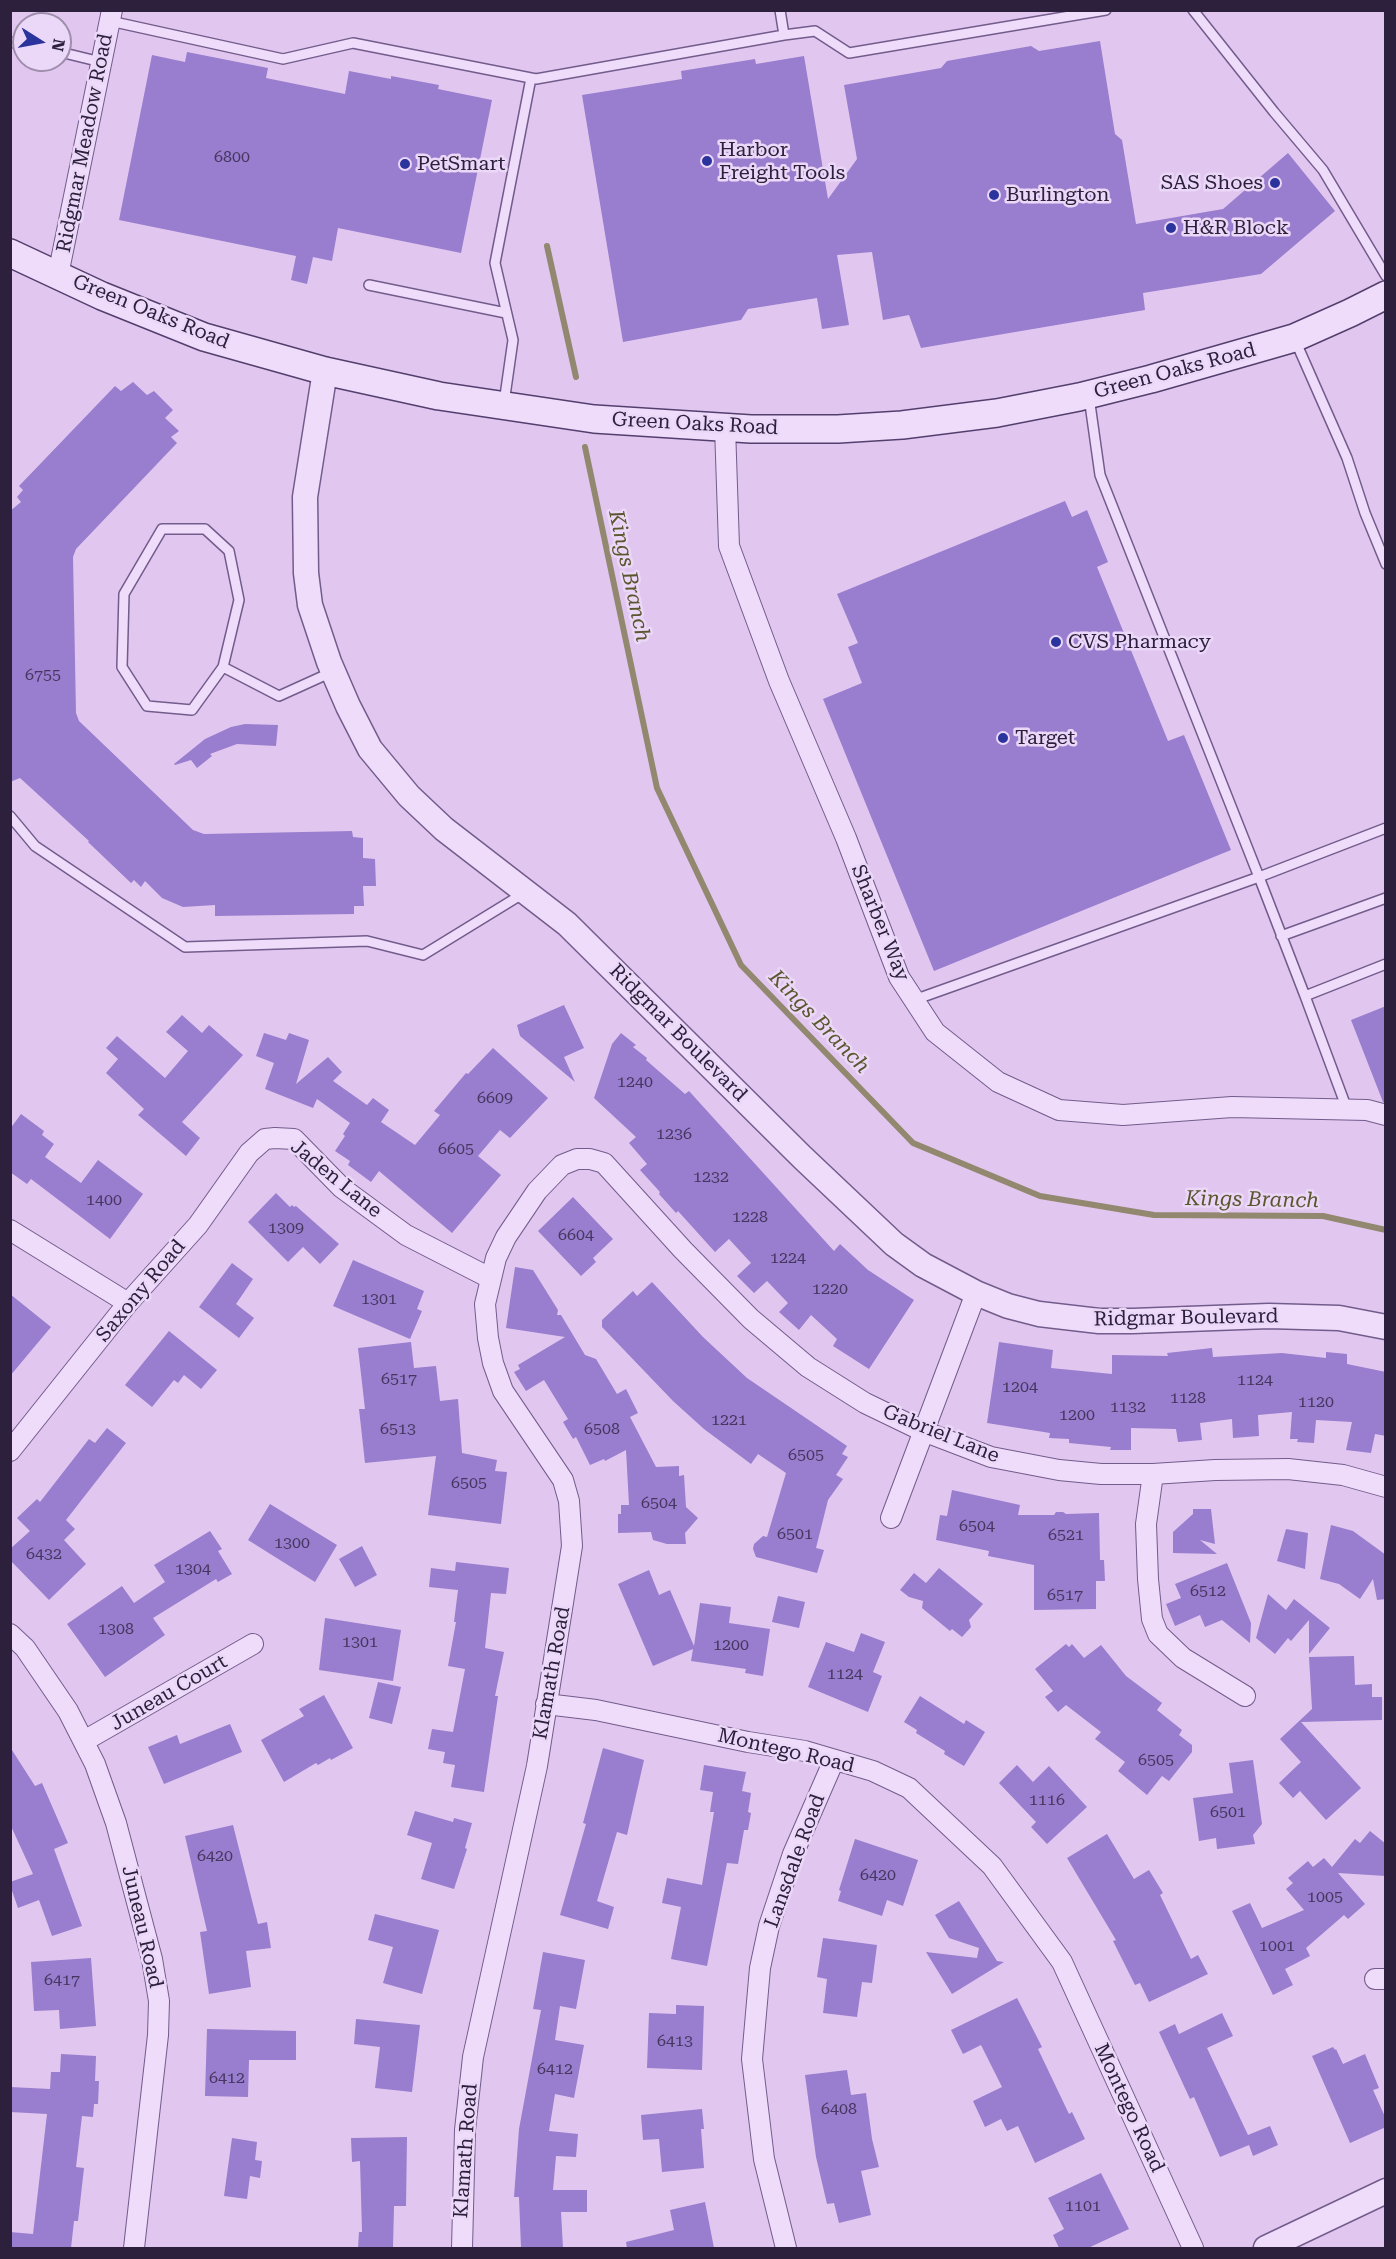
<!DOCTYPE html>
<style>
body{margin:0}
#map{position:relative;width:1396px;height:2259px;overflow:hidden;background:#e1c7ef;font-family:"Roboto Serif",serif}
canvas{display:block}
.frame{position:absolute;inset:0;border:12px solid #2c203c;pointer-events:none}
.north{position:absolute;left:12px;top:12px;width:60px;height:60px;box-sizing:border-box;background:#ebd7f7;border:2px solid #9f8eac;border-radius:50%;rotate:101deg;font-size:16px;font-weight:700;line-height:24px;text-align:center;color:#2c203c}
.north::after{content:'';display:block;margin:auto;width:21px;height:27px;background:#2b339c;clip-path:polygon(50% 0,100% 100%,50% 72%,0 100%)}
</style>
<div id="map">
<canvas width="1396" height="2259"></canvas>
<div class="frame"></div>
<div class="north">N</div>
</div>
<script>
const ctx = document.querySelector('canvas').getContext('2d');
ctx.lineJoin = 'round';
function toPath(rows) {
  const path = new Path2D();
  for (const r of rows) {
    path.moveTo(r[0], r[1]);
    for (let i = 2; i < r.length; i += 2) path.lineTo(r[i], r[i + 1]);
  }
  return path;
}
function strokePath(path, color, width, dash) {
  ctx.strokeStyle = color;
  ctx.lineWidth = width;
  ctx.lineCap = dash ? 'butt' : 'round';
  ctx.setLineDash(dash || []);
  ctx.stroke(path);
}
function fill(path, color) {
  ctx.fillStyle = color;
  ctx.fill(path, 'evenodd');
}
function write(font, color, halo, rows, align = 'center') {
  ctx.font = font + ' "Roboto Serif",serif';
  ctx.lineWidth = 5;
  ctx.setLineDash([]);
  ctx.textBaseline = 'middle';
  ctx.strokeStyle = halo;
  ctx.fillStyle = color;
  for (const [text, x, y, turn = 0] of rows) {
    ctx.save();
    ctx.translate(x, y);
    ctx.rotate((+turn || 0) * Math.PI / 180);
    ctx.textAlign = isNaN(turn) ? turn : align;
    if (halo) ctx.strokeText(text, 0, 0);
    ctx.fillText(text, 0, 0);
    ctx.restore();
  }
}
const stream = toPath([
 [547,246,576,377],
 [585,447,657,788,741,965,913,1143,1040,1196,1154,1215,1323,1216,1386,1230]
]);
const building = toPath([
 [1100,41,1115,134,1122,140,1136,224,1223,209,1288,153,1335,211,1261,274,1143,293,1145,310,921,348,909,315,883,320,872,252,837,255,849,325,822,329,817,298,748,309,741,320,623,342,582,95,682,79,681,71,755,59,756,64,804,56,828,199,857,159,844,85,941,68,947,61,1031,46,1039,51],
 [187,52,268,68,266,78,345,94,349,71,391,79,391,76,439,85,438,89,492,100,461,253,338,228,332,261,313,257,307,284,291,280,296,256,119,220,152,55,185,62],
 [133,382,147,395,154,391,173,410,165,418,179,431,171,437,177,443,76,549,73,557,76,713,79,721,193,830,204,834,352,831,353,837,363,838,363,858,375,859,376,886,363,886,364,906,354,906,354,914,215,916,215,905,183,907,162,898,145,881,141,887,134,880,131,883,88,842,89,841,20,778,10,782,10,511,21,502,17,497,23,490,19,486,115,386,121,391],
 [1065,501,1072,517,1087,510,1108,562,1097,567,1168,741,1184,735,1231,850,934,971,823,699,862,683,848,647,858,643,837,594],
 [245,724,278,725,276,746,237,744,210,754,212,756,197,768,191,760,175,765,174,764,205,739,231,727],
 [564,1005,584,1048,564,1057,575,1082,520,1036,517,1025],
 [1386,1006,1386,1102,1383,1102,1351,1020],
 [182,1015,202,1033,209,1025,243,1055,182,1122,200,1138,186,1156,138,1115,144,1109,106,1073,118,1059,106,1048,117,1036,165,1078,188,1051,166,1032],
 [264,1033,286,1040,289,1033,309,1040,296,1084,328,1057,342,1072,333,1081,367,1105,373,1098,389,1110,381,1122,415,1145,440,1115,434,1111,466,1073,468,1074,493,1048,548,1098,510,1138,500,1130,478,1156,501,1175,452,1233,379,1171,371,1182,348,1165,350,1161,335,1151,345,1136,343,1134,350,1123,317,1099,313,1108,265,1089,274,1063,256,1056],
 [621,1033,636,1045,633,1047,647,1058,646,1060,685,1094,689,1091,834,1251,840,1244,868,1270,914,1300,869,1369,833,1346,837,1339,811,1315,799,1330,779,1312,788,1303,767,1281,754,1293,737,1276,751,1263,729,1239,715,1252,678,1211,676,1213,659,1194,660,1192,640,1170,647,1164,629,1143,636,1137,594,1098,612,1044],
 [21,1114,44,1131,42,1135,54,1144,45,1157,81,1183,98,1160,143,1194,110,1239,31,1179,27,1184,10,1172,10,1129],
 [276,1193,290,1207,292,1205,294,1207,296,1206,339,1244,320,1264,303,1247,288,1262,248,1222],
 [573,1197,613,1239,593,1258,596,1262,581,1276,538,1231],
 [353,1260,424,1291,417,1309,422,1311,410,1339,333,1306],
 [232,1263,253,1279,236,1304,254,1318,239,1338,199,1307],
 [515,1267,533,1270,558,1310,557,1315,561,1315,585,1355,596,1359,617,1394,626,1389,638,1413,630,1417,656,1467,679,1466,679,1476,684,1475,686,1507,698,1518,685,1533,686,1544,667,1544,653,1540,651,1532,618,1533,618,1514,621,1514,621,1505,629,1505,626,1450,605,1461,604,1459,590,1465,576,1437,573,1439,563,1422,568,1419,544,1380,526,1391,514,1372,520,1369,518,1365,565,1337,506,1328],
 [652,1282,703,1337,747,1378,847,1446,842,1454,848,1457,836,1475,843,1479,828,1500,816,1548,824,1550,817,1573,756,1557,753,1549,754,1544,763,1536,767,1537,786,1473,758,1454,751,1464,704,1429,673,1401,602,1327,602,1320,633,1291,637,1296],
 [10,1294,51,1327,10,1376],
 [169,1331,217,1370,201,1389,184,1375,178,1383,174,1380,152,1407,125,1385],
 [411,1342,414,1368,436,1366,440,1401,458,1399,462,1453,497,1460,495,1471,507,1472,501,1524,428,1515,436,1456,365,1463,359,1409,365,1409,358,1348],
 [999,1342,1053,1350,1051,1368,1112,1374,1112,1355,1168,1356,1167,1353,1212,1348,1213,1357,1282,1353,1326,1358,1326,1352,1347,1354,1347,1364,1386,1372,1386,1436,1375,1434,1371,1453,1346,1450,1352,1422,1316,1420,1314,1443,1297,1442,1298,1439,1290,1439,1292,1412,1258,1415,1259,1436,1233,1438,1232,1419,1200,1423,1202,1440,1178,1442,1176,1429,1131,1428,1131,1450,1110,1450,1111,1447,1069,1443,1069,1439,1049,1438,1050,1433,987,1423],
 [107,1428,126,1443,66,1520,75,1529,64,1540,86,1564,49,1600,10,1560,10,1549,30,1531,17,1518,37,1499,40,1502,89,1439,95,1443],
 [952,1490,1020,1505,1018,1515,1054,1515,1056,1512,1063,1512,1066,1514,1099,1513,1100,1560,1104,1560,1105,1581,1096,1581,1096,1609,1034,1610,1034,1565,988,1556,989,1551,936,1540,940,1515,947,1516],
 [270,1504,337,1545,315,1582,248,1540],
 [1193,1509,1211,1509,1215,1544,1200,1540,1217,1554,1173,1553,1173,1532,1193,1514],
 [1331,1525,1353,1531,1386,1555,1386,1599,1377,1600,1373,1579,1360,1599,1339,1584,1320,1579],
 [1286,1529,1308,1533,1305,1569,1277,1561],
 [210,1531,222,1549,218,1551,232,1574,218,1582,216,1579,153,1618,165,1635,105,1677,67,1624,122,1586,134,1603,165,1582,154,1565],
 [362,1546,377,1575,355,1587,339,1559],
 [456,1562,509,1568,506,1594,491,1593,485,1648,504,1652,495,1696,498,1696,484,1792,451,1787,455,1765,443,1763,445,1752,428,1749,432,1729,453,1732,465,1669,448,1666,456,1622,454,1622,458,1590,429,1587,431,1568,455,1571],
 [1227,1563,1251,1623,1250,1643,1222,1620,1205,1627,1200,1615,1175,1626,1166,1604,1181,1598,1175,1584],
 [939,1568,983,1604,969,1620,971,1627,962,1637,952,1629,950,1631,922,1608,923,1601,909,1597,900,1590,914,1573,926,1583],
 [649,1570,659,1595,670,1590,694,1646,700,1603,731,1607,729,1623,770,1629,763,1676,745,1673,746,1669,691,1661,693,1649,653,1666,618,1584],
 [1268,1594,1286,1610,1294,1599,1330,1628,1309,1654,1309,1620,1291,1641,1288,1638,1275,1654,1256,1638],
 [778,1596,805,1602,799,1628,772,1622],
 [325,1618,401,1630,393,1681,319,1670],
 [861,1633,885,1642,873,1672,882,1676,868,1712,808,1687,826,1642,854,1652],
 [1066,1644,1069,1647,1072,1644,1084,1658,1101,1645,1126,1676,1162,1703,1157,1710,1182,1730,1179,1735,1192,1745,1192,1752,1169,1781,1162,1776,1147,1795,1118,1771,1125,1762,1095,1739,1101,1732,1066,1705,1058,1712,1045,1697,1053,1691,1035,1669],
 [1354,1656,1355,1685,1372,1684,1372,1697,1382,1697,1382,1720,1301,1722,1361,1788,1326,1820,1300,1791,1293,1798,1279,1783,1301,1762,1280,1739,1312,1709,1309,1657],
 [378,1682,401,1687,392,1724,369,1718],
 [324,1695,353,1748,331,1760,330,1758,318,1765,316,1763,284,1782,261,1740,304,1716,299,1709],
 [920,1696,964,1724,966,1720,985,1732,964,1766,944,1754,945,1751,916,1733,917,1730,904,1722],
 [230,1724,242,1752,164,1784,148,1747,177,1735,180,1744],
 [10,1747,35,1786,42,1783,68,1843,54,1849,82,1926,52,1936,39,1900,18,1908,10,1885,10,1882,33,1874,10,1824],
 [603,1748,644,1760,627,1835,617,1832,597,1901,614,1907,608,1929,560,1915,586,1824,583,1823],
 [1253,1760,1262,1824,1253,1835,1255,1844,1217,1849,1216,1838,1199,1841,1193,1798,1233,1793,1229,1763],
 [704,1765,746,1772,742,1791,751,1793,748,1812,751,1813,748,1830,744,1830,738,1864,727,1863,707,1966,671,1959,681,1907,662,1903,667,1878,702,1885,714,1812,710,1812,713,1792,700,1790],
 [1017,1765,1033,1782,1049,1766,1087,1807,1047,1844,1031,1827,1036,1822,999,1783],
 [415,1811,453,1822,454,1818,472,1823,465,1848,467,1849,454,1889,421,1879,432,1843,407,1835],
 [233,1825,258,1924,267,1922,271,1948,246,1951,251,1987,209,1994,200,1932,207,1931,185,1836],
 [1370,1831,1386,1844,1386,1876,1338,1873,1365,1904,1348,1919,1344,1915,1306,1948,1310,1956,1285,1969,1293,1985,1273,1995,1232,1911,1250,1903,1262,1928,1304,1910,1286,1889,1293,1883,1288,1878,1308,1861,1313,1867,1324,1858,1332,1867,1355,1839,1360,1843],
 [1107,1834,1134,1879,1149,1870,1163,1893,1160,1895,1191,1959,1198,1955,1208,1974,1149,2002,1140,1983,1135,1985,1113,1941,1116,1940,1067,1858],
 [855,1839,918,1860,903,1906,887,1900,882,1916,838,1901,841,1891,839,1890],
 [959,1901,997,1961,1004,1962,952,1994,926,1952,977,1958,979,1948,949,1938,935,1915],
 [375,1914,439,1930,422,1994,383,1983,393,1947,368,1940],
 [823,1938,877,1945,872,1983,862,1982,857,2017,823,2013,827,1979,817,1977],
 [543,1952,585,1960,576,2009,560,2006,555,2040,584,2045,574,2098,555,2094,549,2131,578,2134,576,2157,556,2156,553,2190,587,2190,587,2212,561,2212,563,2248,521,2248,519,2197,514,2197,519,2129,541,2010,533,2009],
 [91,1958,96,2026,60,2029,59,2010,34,2011,31,1962],
 [1017,1998,1042,2047,1038,2049,1069,2114,1072,2112,1085,2139,1035,2163,1018,2126,1007,2131,1001,2119,985,2127,973,2101,1002,2087,981,2045,963,2054,951,2030],
 [676,2005,704,2006,702,2070,647,2068,649,2013,676,2014],
 [1222,2013,1233,2036,1207,2048,1248,2135,1270,2126,1278,2145,1253,2156,1249,2145,1220,2157,1194,2097,1190,2099,1159,2032,1175,2024,1179,2034],
 [356,2019,420,2025,412,2092,375,2088,380,2047,354,2044],
 [207,2029,296,2031,296,2060,249,2060,248,2097,205,2096],
 [1333,2047,1335,2050,1336,2049,1343,2064,1365,2054,1379,2088,1373,2090,1386,2119,1386,2127,1350,2143,1312,2056],
 [61,2054,96,2056,95,2081,99,2081,98,2104,94,2104,93,2117,82,2116,76,2167,84,2168,78,2221,74,2221,71,2248,10,2248,10,2232,33,2234,47,2114,10,2112,10,2087,50,2089,51,2072,60,2072],
 [847,2070,851,2095,866,2093,872,2139,879,2167,861,2171,871,2215,839,2223,834,2203,827,2204,816,2157,805,2075],
 [702,2109,704,2129,701,2129,704,2168,662,2172,659,2139,643,2140,641,2115],
 [407,2137,406,2206,394,2206,393,2248,358,2248,359,2232,362,2232,360,2161,352,2162,351,2138],
 [232,2138,257,2142,255,2160,262,2161,260,2178,250,2176,247,2199,224,2196],
 [1101,2173,1129,2229,1088,2248,1059,2248,1053,2235,1064,2229,1048,2198],
 [705,2202,714,2248,627,2248,626,2242,674,2230,670,2210]
]);
const service = toPath([
 [1193,10,1274,112,1323,170,1386,276],
 [110,21,283,59,353,43,536,79,784,35,780,10],
 [784,35,815,31,849,53,1106,10],
 [10,42,24,45],
 [60,52,101,62],
 [369,285,506,313],
 [1295,340,1347,458,1365,513,1386,564],
 [504,403,513,340,495,263,531,78],
 [223,667,192,710,147,706,122,667,124,594,162,529,205,529,229,551,239,600,223,667,279,696,332,672],
 [10,816,35,846,185,947,367,941,423,955,524,893],
 [1386,828,1259,877,1305,996,1386,964],
 [1281,936,1386,898],
 [1305,996,1347,1109],
 [914,1000,1259,877,1100,475,1089,397]
]);
const minor = toPath([
 [58,275,112,10],
 [725,427,729,546,779,681,846,838,899,977,935,1032,998,1082,1059,1110,1123,1115,1232,1107,1367,1110,1386,1115],
 [10,1230,128,1303],
 [10,1451,128,1303,198,1225,249,1153,265,1139,275,1138,294,1139,342,1188,406,1235,490,1278],
 [1153,1474,1146,1524,1148,1579,1152,1619,1158,1634,1183,1658,1245,1696],
 [891,1518,976,1293],
 [10,1634,25,1648,68,1711,95,1764,116,1823,152,1959,159,2001,158,2035,134,2248],
 [546,1704,596,1710,748,1742,805,1751,873,1771,909,1788,992,1866,1062,1962,1193,2248],
 [84,1741,253,1644],
 [1375,1979,1386,1979],
 [462,2248,465,2130,473,2057,537,1766,572,1546,569,1501,563,1480,503,1391,493,1363,488,1338,485,1304,496,1258,506,1237,537,1191,562,1165,577,1159,590,1159,604,1163,683,1250,751,1319,808,1367,865,1403,923,1431,991,1457,1059,1470,1101,1474,1153,1474,1215,1470,1288,1469,1343,1475,1386,1487],
 [786,2248,764,2159,752,2059,760,1968,769,1926,793,1854,834,1760]
]);
const tertiary = toPath([
 [325,371,305,497,306,573,310,605,329,662,348,706,370,749,409,796,444,829,567,924,803,1158,894,1244,923,1265,976,1293,1008,1306,1039,1314,1099,1321,1133,1321,1269,1316,1339,1318,1386,1327],
 [1266,2248,1386,2191]
]);
const secondary = toPath([
 [10,253,102,296,204,337,325,371,439,396,594,419,751,429,838,429,902,425,997,413,1079,397,1151,379,1294,338,1350,313,1386,295]
]);
const markers = [
 [707,161,6,"#2b339c"],
 [405,164,6,"#2b339c"],
 [1275,183,6,"#2b339c"],
 [994,195,6,"#2b339c"],
 [1171,228,6,"#2b339c"],
 [1056,642,6,"#2b339c"],
 [1003,738,6,"#2b339c"]
];
const numberNames = [
 ["6800",232,157],
 ["6755",43,675],
 ["1240",635,1082],
 ["6609",495,1098],
 ["1236",674,1134],
 ["6605",456,1149],
 ["1232",711,1177],
 ["1400",104,1200],
 ["1228",750,1217],
 ["1309",286,1228],
 ["6604",576,1235],
 ["1224",788,1258],
 ["1220",830,1289],
 ["1301",379,1299],
 ["6517",399,1379],
 ["1124",1255,1380],
 ["1204",1020,1387],
 ["1128",1188,1398],
 ["1120",1316,1402],
 ["1132",1128,1407],
 ["1200",1077,1415],
 ["1221",729,1420],
 ["6513",398,1429],
 ["6508",602,1429],
 ["6505",806,1455],
 ["6505",469,1483],
 ["6504",659,1503],
 ["6504",977,1526],
 ["6501",795,1534],
 ["6521",1066,1535],
 ["1300",292,1543],
 ["6432",44,1554],
 ["1304",193,1569],
 ["6512",1208,1591],
 ["6517",1065,1595],
 ["1308",116,1629],
 ["1301",360,1642],
 ["1200",731,1645],
 ["1124",845,1674],
 ["6505",1156,1760],
 ["1116",1047,1800],
 ["6501",1228,1812],
 ["6420",215,1856],
 ["6420",878,1875],
 ["1005",1325,1897],
 ["1001",1277,1946],
 ["6417",62,1980],
 ["6413",675,2041],
 ["6412",555,2069],
 ["6412",227,2078],
 ["6408",839,2109],
 ["1101",1083,2206]
];
const streetNames = [
 ["Ridgmar Meadow Road",85,143,-79],
 ["Green Oaks Road",151,312,22],
 ["Green Oaks Road",1175,371,-15],
 ["Green Oaks Road",695,424,3],
 ["Sharber Way",880,923,68],
 ["Ridgmar Boulevard",678,1033,45],
 ["Jaden Lane",336,1179,39],
 ["Saxony Road",141,1291,-50],
 ["Ridgmar Boulevard",1186,1318,-1],
 ["Gabriel Lane",941,1434,22],
 ["Klamath Road",552,1673,-80],
 ["Juneau Court",169,1693,-30],
 ["Montego Road",786,1751,13],
 ["Lansdale Road",795,1861,-70],
 ["Juneau Road",142,1927,77],
 ["Montego Road",1129,2108,65],
 ["Klamath Road",466,2151,-86]
];
const poiNames = [
 ["Harbor",719,150],
 ["Freight Tools",719,173],
 ["PetSmart",417,164],
 ["SAS Shoes",1263,183,"right"],
 ["Burlington",1006,195],
 ["H&R Block",1183,228],
 ["CVS Pharmacy",1068,642],
 ["Target",1015,738]
];
const waterNames = [
 ["Kings Branch",629,576,78],
 ["Kings Branch",819,1022,46],
 ["Kings Branch",1252,1200,1]
];
strokePath(stream, '#92876f', 6);
fill(building, '#997dce');
strokePath(service, '#725c8c', 12);
strokePath(minor, '#725c8c', 22);
strokePath(tertiary, '#725c8c', 27);
strokePath(secondary, '#533f6e', 30);
strokePath(service, '#efdbfa', 9);
strokePath(minor, '#efdbfa', 20);
strokePath(tertiary, '#efdbfa', 24);
strokePath(secondary, '#efdbfa', 27);
for (const [x, y, r, color] of markers) {
  const dot = new Path2D();
  dot.arc(x, y, r, 0, 2 * Math.PI);
  ctx.fillStyle = color;
  ctx.fill(dot);
  strokePath(dot, '#ebd7f7', 2);
}
write('16px', '#473760', null, numberNames);
write('20px', '#2c203c', '#ebd7f7', streetNames);
write('20px', '#2c203c', '#ebd7f7', poiNames, 'left');
write('italic 21px', '#5c562f', '#ebd7f7', waterNames);
</script>
